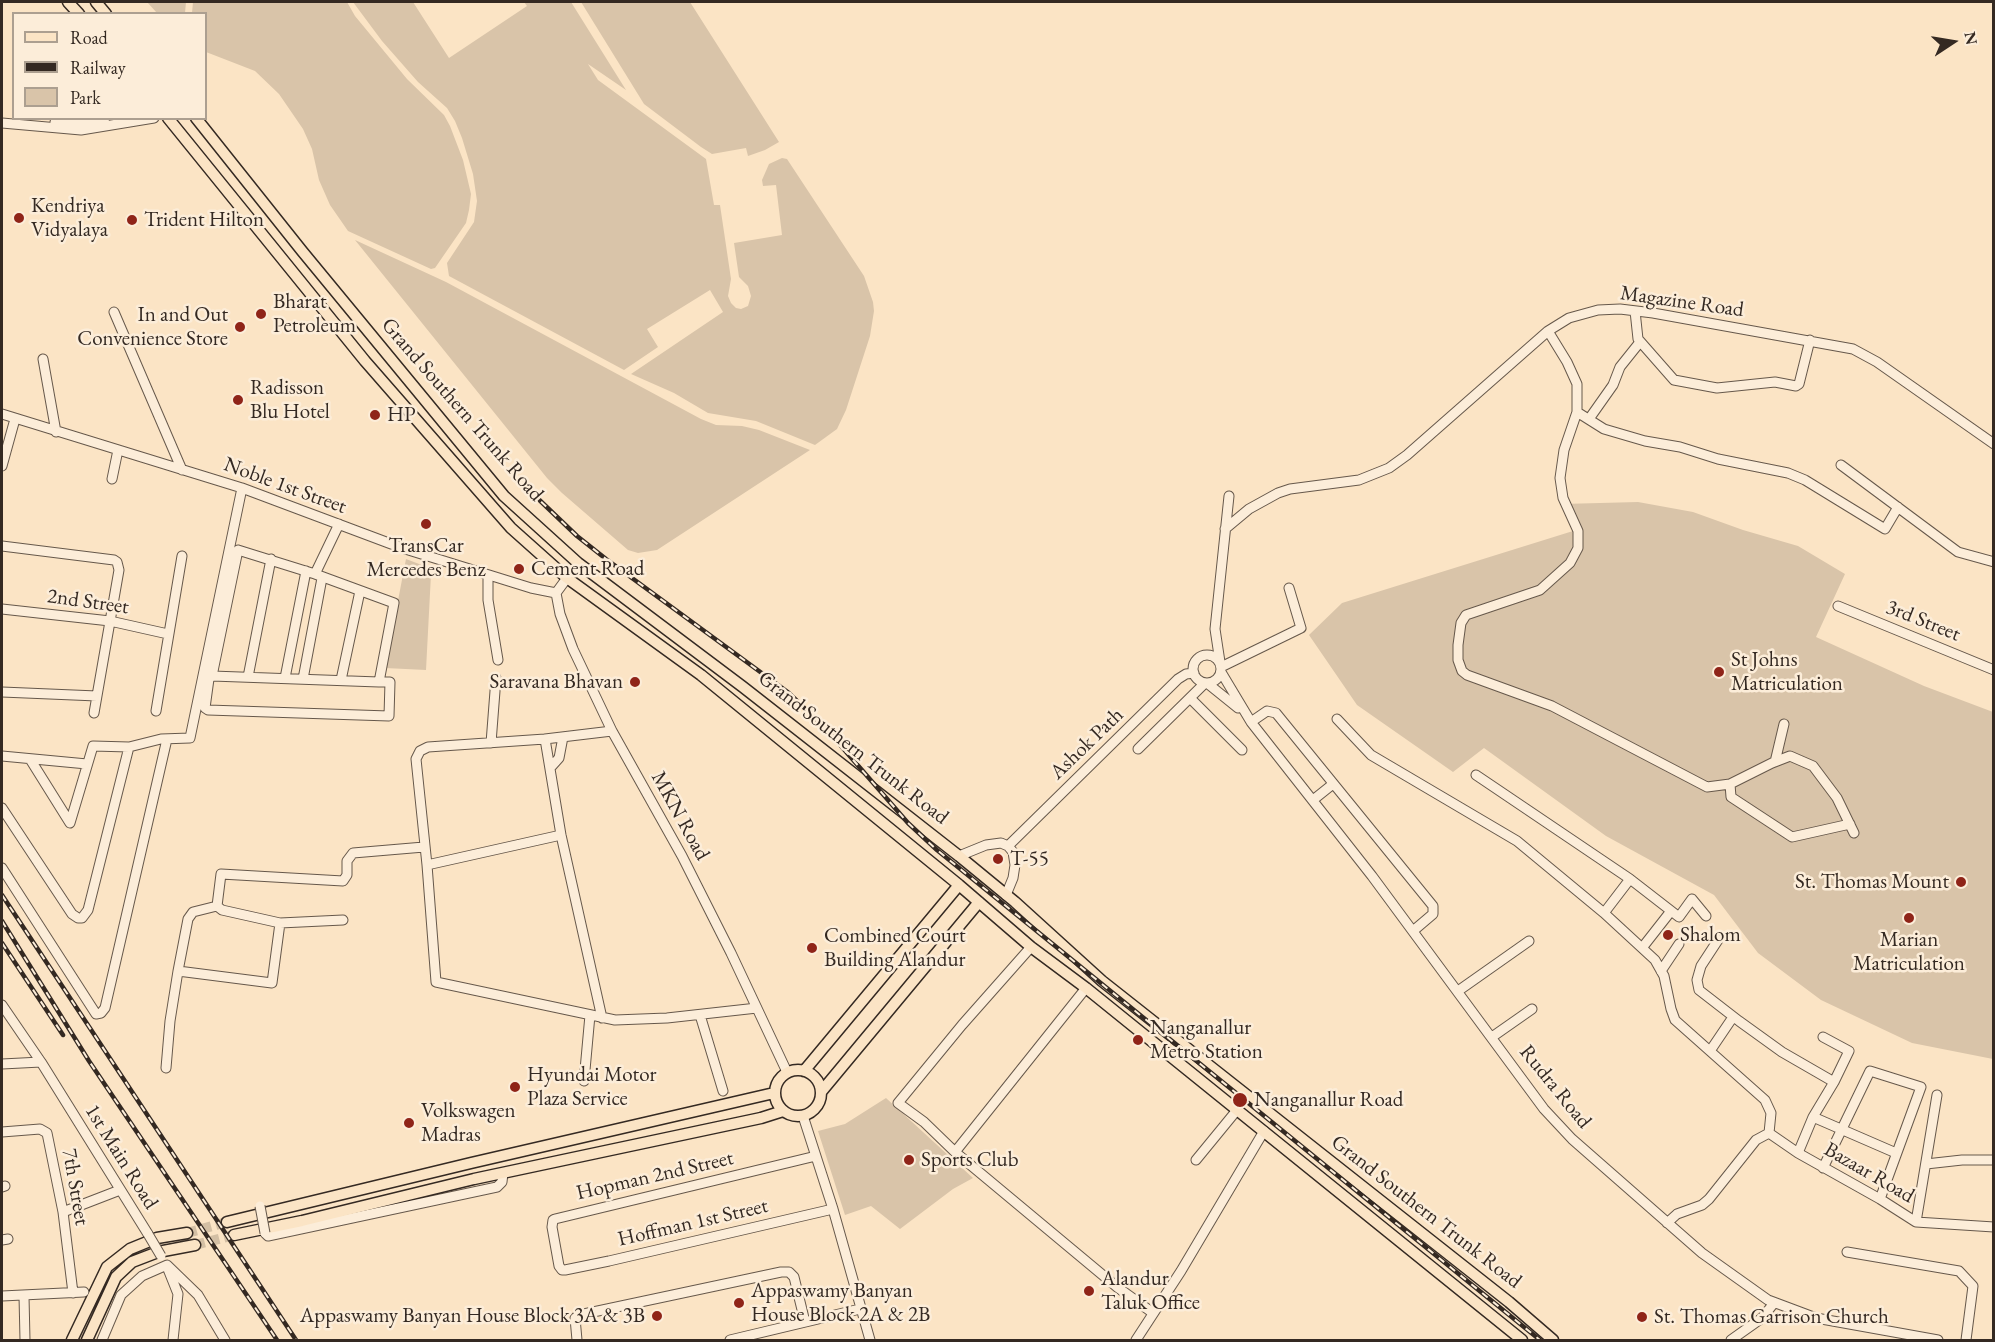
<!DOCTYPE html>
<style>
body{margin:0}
#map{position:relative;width:1995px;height:1342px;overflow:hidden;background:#fbe4c5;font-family:"EB Garamond",serif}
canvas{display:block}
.frame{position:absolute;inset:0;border:3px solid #342922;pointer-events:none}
.legend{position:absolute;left:12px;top:12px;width:195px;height:108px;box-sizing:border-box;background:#fcedd9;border:2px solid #ac9f90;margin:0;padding:8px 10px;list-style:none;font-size:18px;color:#342922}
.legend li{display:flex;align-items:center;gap:12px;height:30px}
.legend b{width:30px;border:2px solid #ac9f90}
.north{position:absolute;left:1923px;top:12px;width:60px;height:60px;-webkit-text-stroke:4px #fcedd9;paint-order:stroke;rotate:78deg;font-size:16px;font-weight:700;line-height:24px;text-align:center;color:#342922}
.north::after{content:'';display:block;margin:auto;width:21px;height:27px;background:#342922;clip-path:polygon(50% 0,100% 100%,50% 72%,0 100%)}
</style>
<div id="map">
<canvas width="1995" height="1342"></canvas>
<div class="frame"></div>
<ul class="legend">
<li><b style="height:8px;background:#fbe4c5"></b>Road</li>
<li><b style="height:8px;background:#342922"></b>Railway</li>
<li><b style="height:16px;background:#d9c4a9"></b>Park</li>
</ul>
<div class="north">N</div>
</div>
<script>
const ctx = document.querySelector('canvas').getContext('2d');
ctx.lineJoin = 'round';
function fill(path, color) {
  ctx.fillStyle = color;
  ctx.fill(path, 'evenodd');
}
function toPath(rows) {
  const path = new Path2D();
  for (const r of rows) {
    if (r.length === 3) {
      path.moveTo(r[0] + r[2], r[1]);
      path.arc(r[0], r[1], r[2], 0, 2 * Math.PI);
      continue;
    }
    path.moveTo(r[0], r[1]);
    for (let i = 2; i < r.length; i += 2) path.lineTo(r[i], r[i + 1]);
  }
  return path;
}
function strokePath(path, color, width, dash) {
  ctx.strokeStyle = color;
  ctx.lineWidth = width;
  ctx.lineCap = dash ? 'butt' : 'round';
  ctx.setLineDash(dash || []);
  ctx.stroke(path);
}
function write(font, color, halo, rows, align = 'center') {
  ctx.font = font + ' "EB Garamond",serif';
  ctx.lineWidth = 5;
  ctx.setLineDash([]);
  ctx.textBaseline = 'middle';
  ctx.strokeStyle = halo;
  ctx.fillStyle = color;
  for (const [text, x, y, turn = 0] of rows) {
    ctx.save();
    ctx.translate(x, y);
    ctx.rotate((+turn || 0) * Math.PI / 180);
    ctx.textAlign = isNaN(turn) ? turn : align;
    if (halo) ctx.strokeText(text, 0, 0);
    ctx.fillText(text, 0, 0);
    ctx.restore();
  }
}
const green = toPath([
 [147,2,186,2,185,13,157,13],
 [193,2,347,2,355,16,407,79,444,115,450,126,463,160,471,194,469,210,466,223,435,268,431,269,348,231,330,205,319,180,312,149,303,129,279,94,255,71,206,52,206,14,192,13],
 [353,2,413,2,449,58,527,6,524,2,571,2,626,90,588,64,598,80,706,159,714,205,720,205,731,279,728,296,731,303,736,308,741,309,748,306,751,296,748,286,739,277,734,243,782,235,776,185,763,186,762,180,769,164,782,158,787,159,864,276,873,302,874,311,870,336,846,410,837,429,815,445,756,421,708,413,674,393,631,374,723,312,710,290,647,329,658,347,624,370,449,276,447,263,474,222,477,201,473,174,462,138,455,121,447,108,418,82,382,41],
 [581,2,690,2,779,142,765,150,748,156,746,148,712,154,701,147,644,104],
 [355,240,446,282,701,419,716,425,742,426,759,430,810,450,657,550,638,553,628,550,562,493,547,478],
 [1638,502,1693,512,1743,530,1798,546,1845,574,1816,637,1924,686,1993,712,1993,1059,1912,1043,1821,1000,1758,953,1714,895,1606,836,1484,748,1453,772,1357,705,1309,635,1342,603,1573,531,1562,504],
 [406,559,427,567,431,574,426,670,385,668],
 [886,1098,973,1178,953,1189,900,1229,871,1206,845,1215,818,1131,845,1124]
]);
const majorTunnel = toPath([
 [187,1233,227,1222],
 [195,1245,234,1235]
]);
const minor = toPath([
 [55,122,91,121,105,118],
 [2,123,81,130,154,118],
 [1635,311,1638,339,1674,380,1717,388,1775,382,1796,386,1799,384,1810,340],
 [114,312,182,470],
 [1548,331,1567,362,1577,384,1577,412,1564,450,1560,478,1563,498,1578,531,1578,548,1570,563,1540,590,1466,615,1461,623,1458,645,1458,660,1462,671,1467,675,1552,706,1707,787,1730,784,1772,763,1790,756,1813,766,1837,798,1854,833],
 [43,359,56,432],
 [1577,412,1604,429,1645,441,1680,447,1718,459,1788,473,1805,480,1885,529,1898,507],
 [2,414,242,488,402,548,531,588,556,593],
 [1589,419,1613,385,1620,367,1640,342],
 [1841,465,1958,552,1994,562],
 [2,466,15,419],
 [112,479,118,450],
 [1225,529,1249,509,1278,493,1290,489,1359,480,1389,468,1407,455,1548,331,1569,318,1598,310,1620,309,1653,313,1853,349,1877,362,1994,444],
 [2,546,114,560,117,562,119,570,94,713],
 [315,574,394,603,379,682,212,676,238,550,315,574,339,524],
 [488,575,488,600,498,660],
 [567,578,556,593,560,614,573,649,612,731,682,856,731,953,787,1072],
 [1838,606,1994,670],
 [2,609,110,621,168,634],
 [1207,669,14],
 [1220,662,1215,629,1229,496],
 [1221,667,1301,628,1289,588],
 [1221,672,1251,722,1372,876,1544,1109,1572,1139,1702,1253,1768,1300,1816,1318,1938,1340],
 [211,677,209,679,205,708,208,710,389,716,390,682,379,682],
 [248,677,271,559],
 [285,678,306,571],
 [303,679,322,578],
 [341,680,360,591],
 [1207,683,1238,708],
 [2,692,97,696],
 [1190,698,1242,750],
 [156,711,182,556],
 [1337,719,1371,755,1517,841,1604,913,1655,960,1664,976,1671,1009,1675,1020,1765,1100,1771,1113,1769,1133],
 [1251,722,1267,711,1276,713,1433,906,1433,914,1413,931],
 [612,731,545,739,428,747,420,751,416,759,427,865,436,982,615,1020,667,1018,757,1008],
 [545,739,561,835,602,1018],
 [491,743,496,678],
 [1138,749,1205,683],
 [2,756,87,764],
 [30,759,70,823,93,746,129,747,161,739,190,738,242,488],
 [1775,762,1784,724],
 [550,768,559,758,563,737],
 [1476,775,1630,879,1679,917,1692,899,1706,916],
 [1730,784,1731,797,1792,837,1850,824],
 [1313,800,1333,784],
 [2,808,72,914,78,918,82,918,88,910,129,747],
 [1008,846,1178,679,1186,674,1194,673],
 [959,856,986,845,1001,843,1008,846,1013,852,1015,865,1013,878,1006,895],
 [427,865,561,835],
 [2,868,96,1014,101,1013,105,1008,167,739],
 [217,906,193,912,188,919,178,971,272,983,280,923,222,910,217,906,221,874,343,881,347,875,347,861,353,853,424,847],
 [1604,913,1630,879],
 [280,923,343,920],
 [1718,940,1701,966,1697,980,1699,990,1739,1021,1782,1052,1834,1082,1813,1117,1896,1153],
 [1031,947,962,1025,898,1103,924,1122,955,1152,1117,1287,1153,1313],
 [1642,948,1671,911],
 [1661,971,1679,944],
 [1458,991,1529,941],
 [2,1005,41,1062,148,1234],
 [700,1015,723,1091],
 [1492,1037,1532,1009],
 [1823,1037,1849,1051,1834,1082],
 [1710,1051,1733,1017],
 [2,1064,41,1062],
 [166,1068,170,1021,178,971],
 [584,1081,590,1015],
 [803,1116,833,1209,870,1340],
 [2,1132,40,1129,47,1133,63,1212,73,1293],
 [1769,1133,1798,1153,1880,1199,1916,1222,1994,1227],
 [955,1152,1086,988],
 [1798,1153,1813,1117],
 [816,1156,555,1219,553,1220,552,1227,559,1266,562,1270,565,1270,609,1261,833,1209],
 [1196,1160,1237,1110],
 [1926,1164,1962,1160,1994,1160],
 [1823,1168,1870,1071,1921,1087,1880,1199],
 [2,1187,5,1186],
 [63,1212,120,1190],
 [1916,1222,1937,1095],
 [1667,1223,1677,1214,1702,1205,1709,1199,1756,1140,1769,1133],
 [265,1233,268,1236,497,1187,502,1182,503,1173],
 [2,1240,8,1239],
 [1847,1252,1959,1271,1973,1286,1966,1340],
 [168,1269,178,1294,173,1340],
 [2,1296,84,1292],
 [24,1296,25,1340],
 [102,1340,121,1295,142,1276,167,1265,198,1295,225,1340],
 [577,1340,575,1318,579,1315,781,1272,789,1272,794,1277,805,1322],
 [730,1340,860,1309],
 [1136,1340,1181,1271,1264,1131],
 [1731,1340,1762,1318,1774,1303]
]);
const major = toPath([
 [68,2,79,14],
 [96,2,106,14],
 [168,118,365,361,511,528,567,578,701,675,959,885,1031,947,1086,988,1522,1340],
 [196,118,302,251,504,496,578,563,743,687,959,856,1015,902,1102,981,1509,1302,1553,1340],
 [798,1093,23],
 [804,1071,959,885],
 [821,1092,979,902],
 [227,1222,471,1163,774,1093],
 [234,1235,302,1221,474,1179,761,1118,783,1111],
 [72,1340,107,1267,130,1249,157,1238,187,1233],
 [87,1340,116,1277,132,1262,158,1252,195,1245]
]);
const rail = toPath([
 [531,492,577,536,606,559,789,693,828,731,908,823,937,850,1540,1340],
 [2,895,296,1340],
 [2,921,89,1061,277,1340],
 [2,943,63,1035]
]);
const minorBridge = toPath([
 [260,1206,265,1233],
 [148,1234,161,1256]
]);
const markers = [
 [19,218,6,"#8f2418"],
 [132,220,6,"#8f2418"],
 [261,314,6,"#8f2418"],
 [240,327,6,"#8f2418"],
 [238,400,6,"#8f2418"],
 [375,415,6,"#8f2418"],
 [426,524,6,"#8f2418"],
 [519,569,6,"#8f2418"],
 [1719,672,6,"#8f2418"],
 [635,682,6,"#8f2418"],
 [998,859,6,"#8f2418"],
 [1961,882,6,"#8f2418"],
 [1909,918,6,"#8f2418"],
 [1668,935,6,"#8f2418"],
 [812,948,6,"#8f2418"],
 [1138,1040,6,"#8f2418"],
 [515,1087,6,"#8f2418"],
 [1240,1100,8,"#8f2418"],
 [409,1123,6,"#8f2418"],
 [909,1160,6,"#8f2418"],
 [1089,1291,6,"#8f2418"],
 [739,1303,6,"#8f2418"],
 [657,1316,6,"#8f2418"],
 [1642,1317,6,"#8f2418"]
];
const poiNames = [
 ["Kendriya",31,206],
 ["Vidyalaya",31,230],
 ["Trident Hilton",144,220],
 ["Bharat",273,302],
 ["Petroleum",273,326],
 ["In and Out",228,315,"right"],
 ["Convenience Store",228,339,"right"],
 ["Radisson",250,388],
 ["Blu Hotel",250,412],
 ["HP",387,415],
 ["TransCar",426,546,"center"],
 ["Mercedes Benz",426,570,"center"],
 ["Cement Road",531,569],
 ["St Johns",1731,660],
 ["Matriculation",1731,684],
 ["Saravana Bhavan",623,682,"right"],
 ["T-55",1010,859],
 ["St. Thomas Mount",1949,882,"right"],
 ["Shalom",1680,935],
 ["Combined Court",824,936],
 ["Building Alandur",824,960],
 ["Marian",1909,940,"center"],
 ["Matriculation",1909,964,"center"],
 ["Nanganallur",1150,1028],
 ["Metro Station",1150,1052],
 ["Hyundai Motor",527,1075],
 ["Plaza Service",527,1099],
 ["Nanganallur Road",1254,1100],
 ["Volkswagen",421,1111],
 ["Madras",421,1135],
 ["Sports Club",921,1160],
 ["Alandur",1101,1279],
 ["Taluk Office",1101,1303],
 ["Appaswamy Banyan",751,1291],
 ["House Block 2A & 2B",751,1315],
 ["Appaswamy Banyan House Block 3A & 3B",645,1316,"right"],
 ["St. Thomas Garrison Church",1654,1317]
];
const streetNames = [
 ["Magazine Road",1682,302,8],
 ["Grand Southern Trunk Road",462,410,49],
 ["Noble 1st Street",285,486,20],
 ["2nd Street",88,602,8],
 ["3rd Street",1923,621,22],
 ["Ashok Path",1087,744,-44],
 ["Grand Southern Trunk Road",853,748,38],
 ["MKN Road",680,816,61],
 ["Rudra Road",1555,1087,51],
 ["1st Main Road",121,1157,58],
 ["Bazaar Road",1869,1173,30],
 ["Hopman 2nd Street",655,1176,-13],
 ["7th Street",75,1187,80],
 ["Grand Southern Trunk Road",1426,1212,38],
 ["Hoffman 1st Street",693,1223,-13]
];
fill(green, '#d9c4a9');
strokePath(majorTunnel, '#d3bfa4', 10, [10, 5]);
strokePath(minor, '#66584b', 11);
strokePath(major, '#342922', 13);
strokePath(minor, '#fcedd9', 9);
strokePath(major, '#fbe4c5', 10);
strokePath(rail, '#342922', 4.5);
strokePath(rail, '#fcedd9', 2, [7]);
strokePath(minorBridge, '#66584b', 11, []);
strokePath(minorBridge, '#fcedd9', 9);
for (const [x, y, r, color] of markers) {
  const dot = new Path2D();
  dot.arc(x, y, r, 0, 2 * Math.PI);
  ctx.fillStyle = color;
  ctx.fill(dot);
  strokePath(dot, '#fcedd9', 2);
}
write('21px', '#342922', '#fcedd9', poiNames, 'left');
write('21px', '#342922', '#fcedd9', streetNames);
</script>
